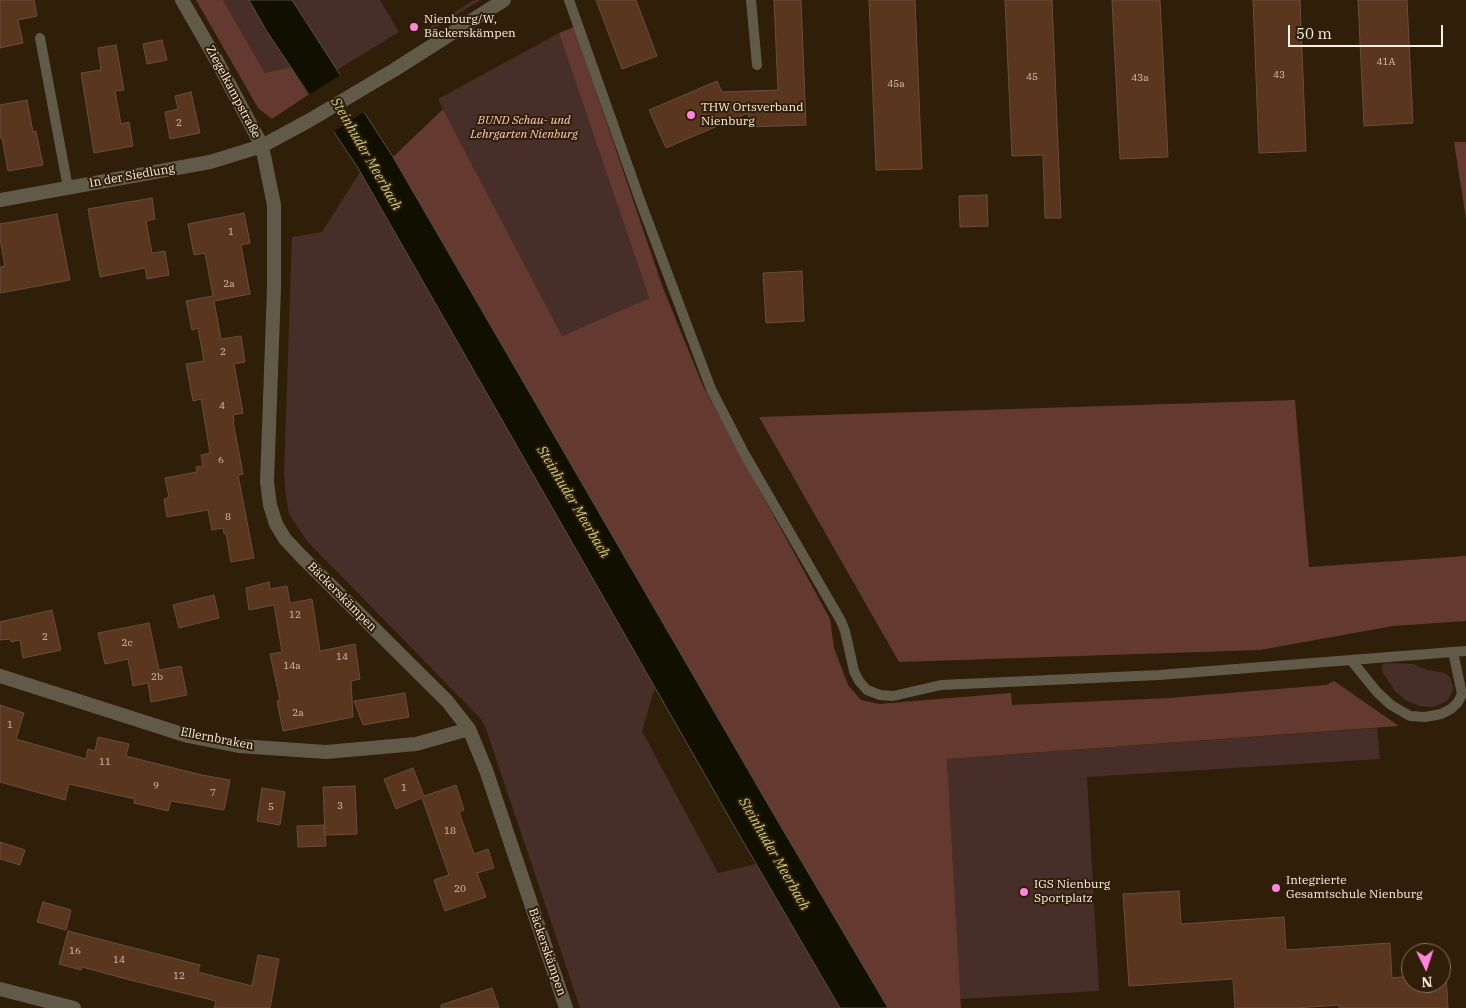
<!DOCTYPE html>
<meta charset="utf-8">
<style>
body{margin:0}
#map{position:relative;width:1466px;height:1008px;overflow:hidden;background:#2f1e08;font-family:"IBM Plex Serif",serif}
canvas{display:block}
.north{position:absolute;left:1401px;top:943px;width:50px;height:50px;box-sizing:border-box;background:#2f1e08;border:1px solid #81725f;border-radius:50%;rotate:176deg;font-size:14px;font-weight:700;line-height:20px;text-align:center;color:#fbefe1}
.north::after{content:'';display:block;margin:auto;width:18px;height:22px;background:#ff85df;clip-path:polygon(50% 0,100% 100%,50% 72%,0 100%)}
.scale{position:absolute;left:1288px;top:25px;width:155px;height:22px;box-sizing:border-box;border:2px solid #fbefe1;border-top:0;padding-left:6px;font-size:15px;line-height:18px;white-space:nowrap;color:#fbefe1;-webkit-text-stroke:4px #2f1e08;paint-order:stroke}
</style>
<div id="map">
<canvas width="1466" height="1008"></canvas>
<div class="north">N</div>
<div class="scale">50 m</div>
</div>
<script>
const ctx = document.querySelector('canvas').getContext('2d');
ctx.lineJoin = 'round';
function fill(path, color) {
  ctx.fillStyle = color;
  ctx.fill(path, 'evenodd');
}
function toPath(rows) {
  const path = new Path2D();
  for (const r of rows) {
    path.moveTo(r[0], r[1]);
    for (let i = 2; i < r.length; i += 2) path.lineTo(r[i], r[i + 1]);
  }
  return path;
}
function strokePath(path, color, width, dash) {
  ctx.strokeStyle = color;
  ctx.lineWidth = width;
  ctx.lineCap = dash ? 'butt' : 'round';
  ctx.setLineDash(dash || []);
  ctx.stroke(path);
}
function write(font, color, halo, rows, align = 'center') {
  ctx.font = font + ' "IBM Plex Serif",serif';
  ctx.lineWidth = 4;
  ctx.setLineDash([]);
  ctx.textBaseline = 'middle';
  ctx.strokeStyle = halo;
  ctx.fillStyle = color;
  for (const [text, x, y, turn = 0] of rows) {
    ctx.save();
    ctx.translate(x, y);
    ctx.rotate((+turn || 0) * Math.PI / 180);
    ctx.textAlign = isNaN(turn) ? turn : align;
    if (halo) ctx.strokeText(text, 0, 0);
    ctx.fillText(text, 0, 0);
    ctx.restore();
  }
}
const green = toPath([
 [223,0,249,0,266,30,291,67,265,73],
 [292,0,380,0,399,32,337,70],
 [474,0,481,0,427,33,425,30],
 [559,33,649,298,562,336,438,99],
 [360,172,655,687,642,731,718,873,756,864,840,1008,580,1008,486,729,481,719,307,541,289,514,286,497,284,474,292,237,322,232],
 [1386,663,1413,664,1427,670,1445,673,1450,677,1453,686,1452,693,1447,701,1434,707,1420,706,1407,701,1396,692,1383,673,1382,669,1382,665],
 [1377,728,1380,759,1087,777,1099,991,960,999,947,759]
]);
const forest = toPath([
 [196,0,223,0,265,73,291,67,308,95,272,119,258,108],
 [574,27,663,288,703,386,830,619,834,648,848,685,861,700,879,704,1011,693,1012,705,1169,698,1326,685,1334,681,1399,726,947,759,961,1008,888,1008,773,813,393,157,443,109,562,336,649,298,559,33],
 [1454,142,1466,142,1466,219],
 [1295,400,1309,567,1466,556,1466,621,1393,626,1260,650,899,662,759,417]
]);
const water = toPath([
 [249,0,292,0,393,157,773,813,888,1008,840,1008,737,831,358,168,266,30,249,0]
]);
const pier = toPath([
 [342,74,366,111,331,133,307,96]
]);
const building = toPath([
 [0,0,34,0,37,16,18,20,23,43,0,48,0,0],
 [596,0,636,0,657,56,622,69,596,0],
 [774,0,801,0,806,125,749,127,748,113,666,148,649,110,717,81,722,92,778,90,774,0],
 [869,0,915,0,922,169,876,170,869,0],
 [1005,0,1052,0,1061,218,1045,218,1043,155,1012,156,1005,0],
 [1112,0,1160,0,1168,157,1120,159,1112,0],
 [1253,0,1300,0,1306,151,1259,153,1253,0],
 [1358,0,1407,0,1413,123,1364,126,1358,0],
 [162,40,167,60,147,64,143,44,162,40],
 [116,45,124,90,115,91,121,124,129,122,133,146,94,153,81,73,101,70,98,48,116,45],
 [191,92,200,133,170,139,165,112,178,109,175,96,191,92],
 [27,100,33,132,36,131,43,165,8,171,2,138,0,138,0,105,27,100],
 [987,195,988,226,960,227,959,196,987,195],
 [152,198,155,219,146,221,152,253,165,251,169,275,147,279,145,268,100,277,88,209,152,198],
 [244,213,250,243,241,245,250,294,214,301,221,339,241,336,245,362,234,364,243,413,233,415,234,421,233,421,243,474,238,475,254,558,231,562,226,533,224,534,223,528,212,530,208,510,167,517,164,499,169,497,165,478,197,472,196,467,203,466,201,455,210,453,201,399,193,401,186,364,204,361,198,328,192,330,186,301,213,296,205,253,194,255,188,224,244,213],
 [57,214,70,280,0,293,0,267,5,266,0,239,0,224,57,214],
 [802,271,804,321,766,323,763,273,802,271],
 [269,582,270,589,287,586,290,603,312,599,320,651,355,644,360,679,351,681,353,717,283,731,277,701,280,700,270,654,282,652,274,605,249,610,246,588,269,582],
 [214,595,219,618,179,628,173,605,214,595],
 [52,610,61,650,23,658,20,640,11,642,10,639,0,640,0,622,52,610],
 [149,623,159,670,181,666,187,695,151,702,148,683,133,686,128,659,105,664,98,633,149,623],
 [405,693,409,717,363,725,354,701,405,693],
 [0,705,24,713,16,739,86,759,88,749,95,751,98,737,129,744,126,756,202,775,230,780,224,810,171,801,168,811,134,803,135,799,69,784,65,800,0,782,0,705],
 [413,768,424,796,456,785,464,810,459,812,474,854,488,849,494,868,477,873,486,897,445,911,434,880,449,875,422,798,396,809,384,779,413,768],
 [355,786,357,834,325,835,323,787,355,786],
 [262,788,285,792,280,825,257,821,262,788],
 [324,825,326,846,298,847,297,826,324,825],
 [0,842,25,850,20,865,0,859,0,842],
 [1179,891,1181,924,1284,917,1286,950,1390,943,1392,978,1411,976,1411,983,1441,983,1441,974,1446,974,1448,1008,1339,1008,1339,1005,1295,1008,1235,1008,1233,979,1129,986,1123,894,1179,891],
 [43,902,71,910,66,930,37,922,43,902],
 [68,931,200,965,198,972,252,986,258,955,279,959,270,1008,214,1008,216,1001,130,980,82,967,81,970,59,964,68,931],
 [492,988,499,1008,441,1008,441,1005,492,988]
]);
const service = toPath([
 [569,0,641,203,711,389,744,453,841,621,845,631,854,671,859,681,867,690,880,695,893,696,941,685,1159,675,1351,660,1453,652,1462,694,1458,702,1451,709,1441,714,1425,717,1410,716,1391,705,1377,692,1351,660],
 [751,0,757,65],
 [40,38,68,188],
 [1453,652,1466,651]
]);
const minor = toPath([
 [182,0,217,61,262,146,274,205,274,288,267,482,270,505,276,524,285,539,301,556,447,701,469,729,486,770,566,1008],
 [0,200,210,162,262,146,310,120,394,70,504,0],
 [0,676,188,736,239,746,326,752,416,744,469,729],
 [0,989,74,1008]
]);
const markers = [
 [414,27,5,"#ff85df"],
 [691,115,5,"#ff85df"],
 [1276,888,5,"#ff85df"],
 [1024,892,5,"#ff85df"]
];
const numberNames = [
 ["41A",1386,62],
 ["43",1279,75],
 ["45",1032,77],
 ["43a",1140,78],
 ["45a",896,84],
 ["2",179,123],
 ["1",231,232],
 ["2a",229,284],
 ["2",223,352],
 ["4",222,406],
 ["6",221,460],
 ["8",228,517],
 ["12",295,615],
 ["2",45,637],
 ["2c",127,643],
 ["14",342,657],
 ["14a",292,666],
 ["2b",157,677],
 ["2a",298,713],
 ["1",10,725],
 ["11",105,762],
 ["9",156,786],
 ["1",404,788],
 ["7",213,793],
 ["3",340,806],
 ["5",271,807],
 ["18",450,831],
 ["20",460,889],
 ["16",75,951],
 ["14",119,960],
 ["12",179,976]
];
const poiNames = [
 ["Nienburg/W,",424,20],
 ["Bäckerskämpen",424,34],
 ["THW Ortsverband",701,108],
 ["Nienburg",701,122],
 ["Integrierte",1286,881],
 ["Gesamtschule Nienburg",1286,895],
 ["IGS Nienburg",1034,885],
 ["Sportplatz",1034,899]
];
const streetNames = [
 ["Ziegelkampstraße",233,92,62],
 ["In der Siedlung",132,176,-10],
 ["Bäckerskämpen",342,597,45],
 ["Ellernbraken",217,739,11],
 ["Bäckerskämpen",547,952,71]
];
const parkNames = [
 ["BUND Schau- und",524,121],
 ["Lehrgarten Nienburg",524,135]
];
const waterNames = [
 ["Steinhuder Meerbach",366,154,60],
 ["Steinhuder Meerbach",573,502,59],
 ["Steinhuder Meerbach",774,854,60]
];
fill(green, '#482e29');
fill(forest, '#643a30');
fill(water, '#100f00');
strokePath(water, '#565244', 1);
fill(pier, '#2f1e08');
fill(building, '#5a361f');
strokePath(building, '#684e3e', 1);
strokePath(service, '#615a49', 10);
strokePath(minor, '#615a49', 14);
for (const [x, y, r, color] of markers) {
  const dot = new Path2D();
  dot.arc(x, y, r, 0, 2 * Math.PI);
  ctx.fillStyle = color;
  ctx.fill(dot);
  strokePath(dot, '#2f1e08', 2);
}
write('10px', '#d3c1b0', null, numberNames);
write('12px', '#fbefe1', '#2f1e08', poiNames, 'left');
write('12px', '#fbefe1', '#2f1e08', streetNames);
write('italic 12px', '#fbccc1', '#2f1e08', parkNames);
write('italic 14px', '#cdcb84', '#2f1e08', waterNames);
</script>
